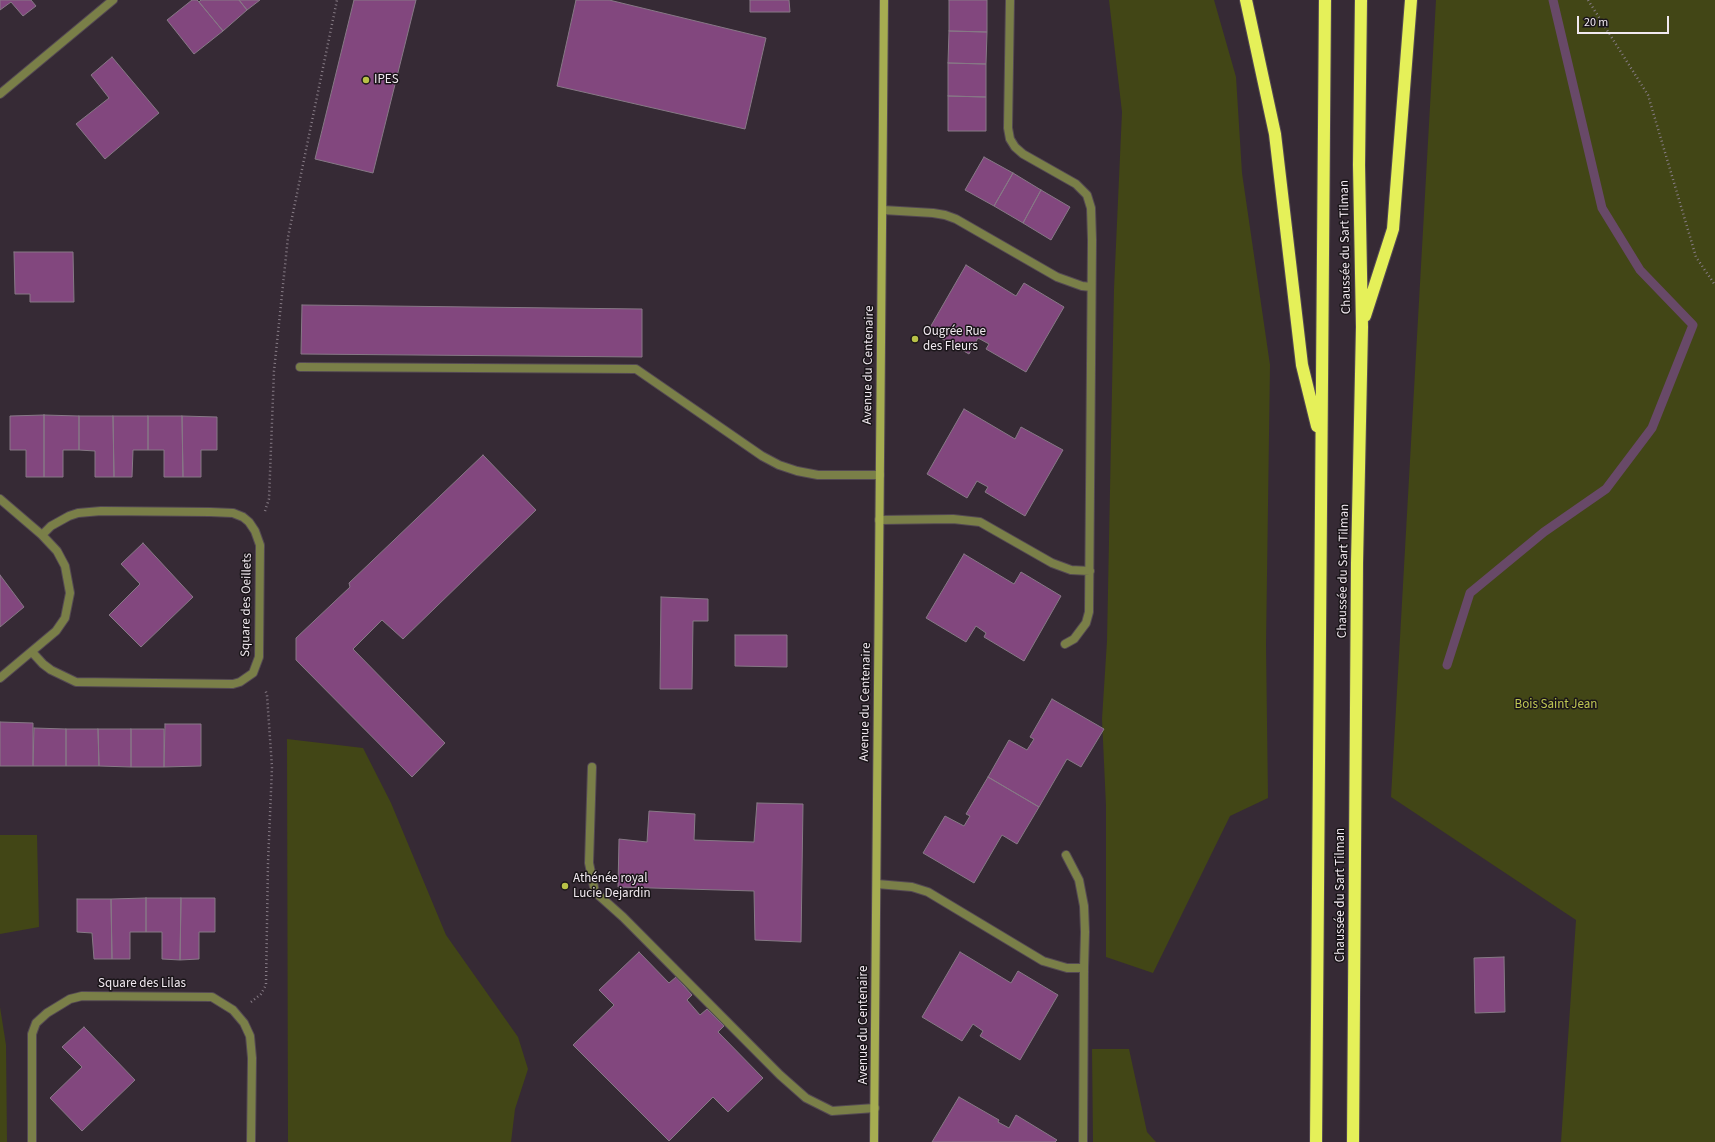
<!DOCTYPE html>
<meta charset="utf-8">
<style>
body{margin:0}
#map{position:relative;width:1715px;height:1142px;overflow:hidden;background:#362a35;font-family:"Source Sans 3",sans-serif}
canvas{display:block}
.scale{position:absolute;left:1577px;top:16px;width:92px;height:18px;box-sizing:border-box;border:2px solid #f1e9f0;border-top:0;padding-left:5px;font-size:12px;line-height:14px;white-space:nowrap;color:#f1e9f0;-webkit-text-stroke:3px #1a1519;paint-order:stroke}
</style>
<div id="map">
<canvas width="1715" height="1142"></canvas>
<div class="scale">20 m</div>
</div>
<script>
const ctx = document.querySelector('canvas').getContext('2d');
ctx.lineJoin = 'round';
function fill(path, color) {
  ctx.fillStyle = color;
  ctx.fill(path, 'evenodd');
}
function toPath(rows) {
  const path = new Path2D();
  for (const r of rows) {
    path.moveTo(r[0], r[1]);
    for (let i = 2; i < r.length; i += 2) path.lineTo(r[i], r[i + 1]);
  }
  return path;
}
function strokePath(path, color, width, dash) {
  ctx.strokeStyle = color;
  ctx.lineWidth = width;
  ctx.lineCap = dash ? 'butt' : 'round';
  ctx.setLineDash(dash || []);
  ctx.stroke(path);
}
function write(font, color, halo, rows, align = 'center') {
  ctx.font = font + ' "Source Sans 3",sans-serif';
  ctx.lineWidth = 3;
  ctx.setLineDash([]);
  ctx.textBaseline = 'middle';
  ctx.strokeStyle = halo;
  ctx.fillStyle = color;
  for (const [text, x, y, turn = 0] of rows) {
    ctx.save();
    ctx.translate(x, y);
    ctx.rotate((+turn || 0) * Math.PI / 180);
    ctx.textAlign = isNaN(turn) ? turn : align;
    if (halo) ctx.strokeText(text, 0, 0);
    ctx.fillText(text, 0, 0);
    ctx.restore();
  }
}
const green = toPath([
 [1109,0,1214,0,1236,77,1242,173,1270,365,1266,645,1268,798,1230,816,1153,973,1106,957,1106,806,1102,719,1107,641,1114,289,1122,112],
 [1436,0,1715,0,1715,1142,1561,1142,1576,920,1391,797],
 [287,739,363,748,391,803,446,935,518,1037,528,1069,515,1109,511,1142,288,1142],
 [0,835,37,835,39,927,0,934],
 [0,1007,6,1045,7,1142,0,1142],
 [1092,1049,1129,1049,1147,1132,1156,1142,1093,1142]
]);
const stream = toPath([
 [1447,665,1470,593,1544,532,1606,489,1652,428,1693,325,1640,270,1602,208,1553,0]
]);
const building = toPath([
 [0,0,31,0,36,6,23,16,11,2,0,10,0,0],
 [192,0,197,0,199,2,223,31,194,54,167,20,192,0],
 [201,0,239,0,247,10,223,31,199,2,201,0],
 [239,0,260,0,247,10,239,0],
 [354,0,416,0,373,173,315,159,354,0],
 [576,0,609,0,766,38,745,129,557,86,576,0],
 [750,0,789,0,790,12,750,12,750,0],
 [949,0,987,0,987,32,949,31,949,0],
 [949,31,987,32,986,64,948,63,949,31],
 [112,57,159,113,105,159,76,124,109,98,91,75,112,57],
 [948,63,986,64,986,97,948,96,948,63],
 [948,96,986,97,986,131,948,131,948,96],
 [984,157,1013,173,994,206,965,190,984,157],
 [1013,173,1041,190,1023,223,994,206,1013,173],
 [1041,190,1070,207,1051,240,1023,223,1041,190],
 [14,252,73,252,74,302,30,302,30,294,15,294,14,252],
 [966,265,1016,296,1024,283,1064,307,1026,372,986,349,989,344,978,338,969,354,928,331,966,265],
 [302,305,642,309,642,357,301,354,302,305],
 [964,409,1015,439,1021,427,1063,450,1025,516,985,492,988,487,977,481,967,498,927,474,964,409],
 [44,415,79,416,79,450,63,450,63,477,44,477,44,415],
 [44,415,44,477,26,477,26,450,10,450,10,416,44,415],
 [79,416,113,416,114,477,95,477,95,451,79,450,79,416],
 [113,416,148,416,148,450,133,450,132,477,114,477,113,416],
 [148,416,182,416,183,477,164,477,164,450,148,450,148,416],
 [182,416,217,417,217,450,201,450,201,477,183,477,182,416],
 [483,455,536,510,403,639,382,620,353,649,445,743,412,777,296,660,296,638,350,587,349,583,483,455],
 [143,543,193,597,141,647,109,615,140,584,121,564,143,543],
 [964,554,1014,584,1021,572,1061,596,1024,661,984,637,986,633,976,626,966,642,926,618,964,554],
 [0,575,24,607,0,627,0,575],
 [661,597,708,599,708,621,693,621,692,689,660,689,661,597],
 [735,635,787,635,787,667,735,666,735,635],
 [1052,699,1104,729,1081,767,1067,759,1039,807,988,777,1009,740,1027,750,1034,739,1030,737,1052,699],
 [0,722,33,723,33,766,0,766,0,722],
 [165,724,201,724,201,766,164,767,165,724],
 [34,728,66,729,66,766,33,766,34,728],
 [66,729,98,729,99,766,66,766,66,729],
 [98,729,131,729,131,767,99,766,98,729],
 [131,729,164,729,164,767,131,767,131,729],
 [988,777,1039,807,1017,844,1002,835,974,883,923,853,945,816,964,826,970,816,966,814,988,777],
 [757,803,803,804,801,942,755,940,754,891,618,887,619,839,647,842,649,811,695,814,694,840,754,842,757,803],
 [146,898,146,932,130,932,130,959,112,959,111,899,146,898],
 [146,898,181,898,180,960,162,959,162,932,146,932,146,898],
 [181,898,215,898,215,932,199,932,199,959,180,960,181,898],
 [77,899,111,899,112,959,94,959,92,933,77,932,77,899],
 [639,952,669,983,676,977,692,995,687,1000,700,1015,707,1009,724,1026,718,1032,763,1078,728,1112,713,1097,669,1141,573,1045,614,1005,599,990,639,952],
 [960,952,1011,983,1018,971,1058,995,1020,1060,980,1036,983,1031,973,1024,962,1041,922,1017,960,952],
 [1504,957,1505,1012,1475,1013,1474,958,1504,957],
 [84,1027,135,1080,82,1131,50,1098,82,1067,62,1047,84,1027],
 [959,1097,999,1120,998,1122,1009,1128,1016,1115,1057,1140,1055,1142,932,1142,959,1097]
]);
const path = toPath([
 [1588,0,1648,95,1696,257,1715,285],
 [265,511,269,499,274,371,288,237,337,0],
 [251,1002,261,994,266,985,268,863,272,767,267,695,265,689]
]);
const lane = toPath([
 [1010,0,1008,128,1010,139,1015,147,1023,154,1076,184,1087,195,1091,208,1092,240,1089,612,1086,623,1074,639,1065,644],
 [883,210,933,213,945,215,956,219,1057,277,1082,286,1091,287],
 [300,367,636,369,762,456,779,465,797,471,818,475,880,475],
 [879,520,953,519,980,522,1052,563,1071,570,1090,571],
 [592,767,589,863,595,892,623,917,780,1075,806,1098,832,1111,875,1108],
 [1066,855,1079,880,1084,906,1085,932,1084,968,1083,1142],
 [877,884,912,887,928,892,1043,961,1067,968,1084,968]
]);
const street = toPath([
 [0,94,113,0],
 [0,499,42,535,57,551,65,566,70,593,65,618,56,631,0,678],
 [32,652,43,664,51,670,76,682,233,684,240,682,253,673,259,657,260,545,255,531,249,522,243,517,233,513,210,512,101,511,78,513,69,516,51,526,42,535],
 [32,1142,32,1034,36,1023,47,1013,70,999,82,996,212,997,233,1010,244,1023,250,1036,252,1058,251,1142]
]);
const secondary = toPath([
 [874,1142,884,0]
]);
const highway = toPath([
 [1246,0,1275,134,1302,365,1317,426],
 [1365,316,1393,229,1411,0],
 [1316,1142,1325,0],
 [1353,1142,1357,563,1362,327,1359,165,1361,0]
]);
const markers = [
 [366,80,4,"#b8c147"],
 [915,339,4,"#b8c147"],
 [565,886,4,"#b8c147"]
];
const poiNames = [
 ["IPES",374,80],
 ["Ougrée Rue",923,332],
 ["des Fleurs",923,347],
 ["Athénée royal",573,879],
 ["Lucie Dejardin",573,894]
];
const streetNames = [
 ["Chaussée du Sart Tilman",1346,247,-91],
 ["Avenue du Centenaire",869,365,-89],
 ["Chaussée du Sart Tilman",1344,571,-89],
 ["Square des Oeillets",247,605,-89],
 ["Avenue du Centenaire",866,702,-89],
 ["Chaussée du Sart Tilman",1341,895,-90],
 ["Square des Lilas",142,984],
 ["Avenue du Centenaire",864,1025,-90]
];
const parkNames = [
 ["Bois Saint Jean",1556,705]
];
fill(green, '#424616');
strokePath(stream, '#684968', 9);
fill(building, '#82477e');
strokePath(building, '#877986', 1);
strokePath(lane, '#544953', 10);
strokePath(street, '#544953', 10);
strokePath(secondary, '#544953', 10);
strokePath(highway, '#544953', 14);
strokePath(path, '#877c86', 2.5, [1, 3]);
strokePath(lane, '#7a7f48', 8);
strokePath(street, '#7a7f48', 8);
strokePath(secondary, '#a6ad51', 8);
strokePath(highway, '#e5f059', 12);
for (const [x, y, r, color] of markers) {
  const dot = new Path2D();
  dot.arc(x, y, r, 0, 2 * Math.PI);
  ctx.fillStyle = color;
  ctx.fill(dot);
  strokePath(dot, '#1a1519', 1.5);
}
write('13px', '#f1e9f0', '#1a1519', poiNames, 'left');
write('13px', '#f1e9f0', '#1a1519', streetNames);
write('13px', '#bfc752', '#1a1519', parkNames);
</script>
